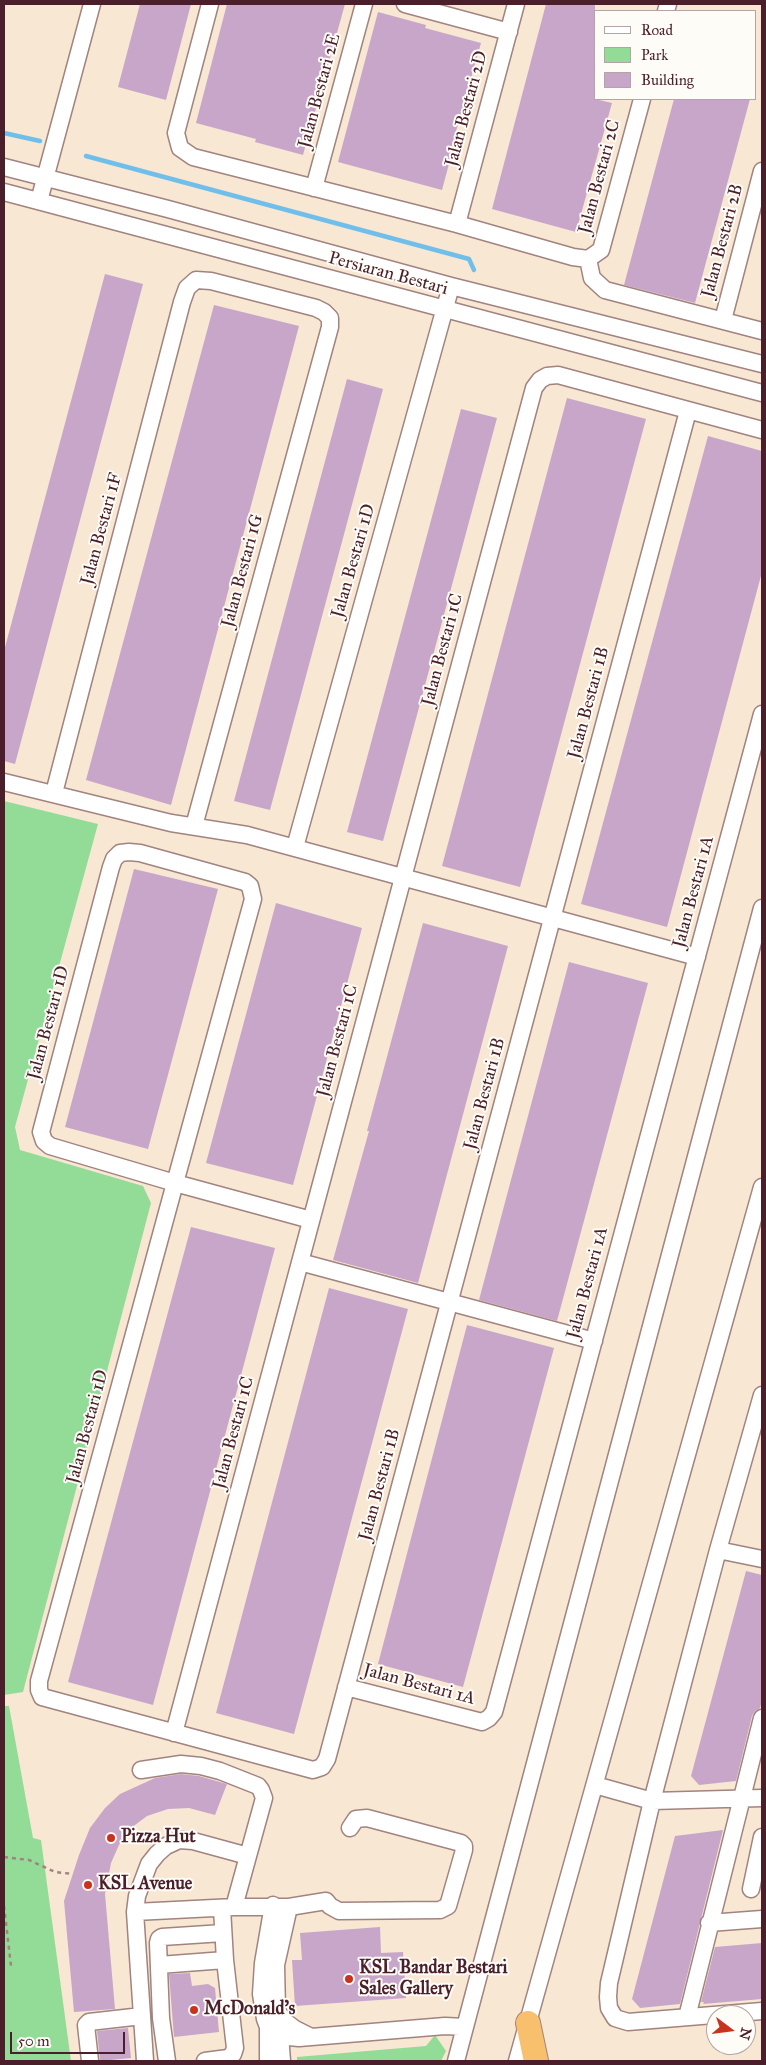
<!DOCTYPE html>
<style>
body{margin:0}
#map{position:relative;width:766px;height:2065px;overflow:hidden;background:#f8e7d3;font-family:"IM FELL Great Primer",serif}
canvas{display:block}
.frame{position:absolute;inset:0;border:5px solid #4a1f2b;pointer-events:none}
.legend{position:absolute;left:594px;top:10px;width:162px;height:90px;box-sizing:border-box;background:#fdfcf7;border:1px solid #b5a4a5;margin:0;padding:6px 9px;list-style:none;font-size:15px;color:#4a1f2b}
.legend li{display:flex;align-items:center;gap:10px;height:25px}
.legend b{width:25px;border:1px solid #b5a4a5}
.north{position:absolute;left:706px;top:2005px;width:50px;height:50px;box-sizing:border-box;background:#fdfcf7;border:1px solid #b5a4a5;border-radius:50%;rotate:105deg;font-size:14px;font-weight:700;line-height:20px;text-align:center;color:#4a1f2b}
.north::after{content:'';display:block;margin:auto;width:18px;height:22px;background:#c8321e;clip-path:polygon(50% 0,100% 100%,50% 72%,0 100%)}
.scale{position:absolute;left:10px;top:2032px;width:115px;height:22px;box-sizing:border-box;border:2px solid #4a1f2b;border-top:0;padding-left:6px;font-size:15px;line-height:18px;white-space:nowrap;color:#4a1f2b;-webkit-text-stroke:4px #fdfcf7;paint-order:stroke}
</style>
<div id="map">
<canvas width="766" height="2065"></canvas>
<div class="frame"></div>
<ul class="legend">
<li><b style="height:6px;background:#fff"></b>Road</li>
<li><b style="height:14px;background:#92dc98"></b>Park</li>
<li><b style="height:14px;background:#c8a6ca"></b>Building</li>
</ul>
<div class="north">N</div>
<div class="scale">50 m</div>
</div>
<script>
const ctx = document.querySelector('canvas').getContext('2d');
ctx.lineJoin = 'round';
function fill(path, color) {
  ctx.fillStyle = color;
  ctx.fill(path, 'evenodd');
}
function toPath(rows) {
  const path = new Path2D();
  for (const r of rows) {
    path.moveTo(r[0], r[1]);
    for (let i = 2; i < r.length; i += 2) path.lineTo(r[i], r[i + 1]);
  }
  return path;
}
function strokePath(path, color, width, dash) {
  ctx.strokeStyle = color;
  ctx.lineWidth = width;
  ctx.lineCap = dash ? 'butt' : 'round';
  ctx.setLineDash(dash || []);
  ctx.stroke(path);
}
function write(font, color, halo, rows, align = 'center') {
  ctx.font = font + ' "IM FELL Great Primer",serif';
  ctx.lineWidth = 4;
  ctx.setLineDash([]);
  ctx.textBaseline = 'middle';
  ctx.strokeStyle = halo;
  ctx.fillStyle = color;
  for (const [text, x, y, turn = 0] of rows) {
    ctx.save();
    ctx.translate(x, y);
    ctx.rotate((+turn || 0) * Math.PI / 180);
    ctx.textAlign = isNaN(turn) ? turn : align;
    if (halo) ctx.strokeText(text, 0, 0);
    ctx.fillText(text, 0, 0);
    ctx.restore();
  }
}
const green = toPath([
 [4,801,98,824,15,1127,20,1150,143,1186,151,1203,23,1692,4,1695],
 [4,1706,9,1706,33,1838,41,1840,71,2061,4,2061],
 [435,2035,446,2051,441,2061,297,2061,297,2057,426,2046]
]);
const stream = toPath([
 [4,133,40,141],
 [86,156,469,259,474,270]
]);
const building = toPath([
 [140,4,191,4,166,100,118,87],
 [227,4,345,4,303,155,255,142,256,139,196,123],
 [546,4,595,4,595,99,612,103,576,232,492,209],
 [378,12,426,25,425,28,481,43,451,149,453,149,442,190,338,162],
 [674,99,750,99,695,303,624,285],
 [105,274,143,284,15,764,4,761,4,651],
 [214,305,299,326,171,805,86,780],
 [347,379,383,389,270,810,234,801],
 [567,398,646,419,520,887,442,866],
 [461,409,497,418,383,841,347,832],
 [708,436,762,451,762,572,667,927,581,904],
 [134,869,218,889,148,1149,65,1127],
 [276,903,362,928,293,1185,206,1163],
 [423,923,508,946,418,1283,333,1260,369,1131,367,1131],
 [569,962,648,983,557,1321,479,1300],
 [191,1227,275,1248,153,1705,68,1682],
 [329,1288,408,1309,294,1734,216,1713],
 [467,1325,554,1348,463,1687,378,1664],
 [746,1571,762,1575,762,1701,760,1708,755,1711,752,1716,736,1781,699,1785,691,1776],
 [181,1774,199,1776,227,1784,215,1815,189,1808,168,1809,147,1816,131,1828,119,1845,111,1863,105,1894,115,2009,74,2012,64,1901,79,1855,90,1828,105,1808,120,1794,155,1778],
 [723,1830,680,2004,640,2008,632,1999,675,1836],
 [380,1927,381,1953,403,1952,406,1998,295,2006,292,1960,302,1960,300,1933],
 [762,1943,762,1999,703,2004,704,2002,701,2002,715,1947],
 [190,1973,192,1986,208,1984,215,1988,219,2032,174,2037,169,1974],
 [128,2028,131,2058,100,2061,97,2031]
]);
const path = toPath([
 [4,1857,29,1860,55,1872,73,1874],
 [108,1877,128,1878],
 [4,1906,11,1966]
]);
const minor = toPath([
 [210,4,176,133,180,148,193,157,457,224,573,257,588,259],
 [405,4,509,32],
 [666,11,668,4],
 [4,167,168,209,451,286,762,364],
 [314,188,364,4],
 [4,192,762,393],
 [39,201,92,4],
 [457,224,516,4],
 [588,259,592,278,605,290,762,331],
 [588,259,601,250,642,99],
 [723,320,762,171],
 [4,782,171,823,247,835,697,957],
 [54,793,182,302,187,288,196,280,211,281,316,308,324,312,330,318,330,327,194,826],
 [295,847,451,286],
 [311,1220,175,1183,50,1146,44,1141,41,1132,111,867,114,859,120,853,129,852,140,853,245,882,250,886,253,899,175,1183,125,1367,39,1681,39,1690,42,1697,313,1770,322,1767,327,1759,688,411],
 [300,1262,594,1341],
 [762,1395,718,1550,652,1801,609,1983,608,1997,609,2008,615,2018,628,2022,762,2011],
 [718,1550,762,1559],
 [346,1687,482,1722,489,1718,494,1712,762,714],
 [174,1733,534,388,540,380,547,376,558,375,762,430],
 [141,1770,181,1764,201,1766,220,1771,258,1786,261,1790,264,1798,234,1907],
 [595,1785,652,1801,762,1798],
 [751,1889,762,1837],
 [289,1907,276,1965,277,2010,283,2020,295,2029,309,2036],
 [135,1912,234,1907,289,1907,326,1901,330,1906,339,1911,440,1910,448,1906,464,1850,464,1846,461,1843,367,1818,356,1819,350,1828],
 [709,1923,762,1919],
 [159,1965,225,1960],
 [687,2017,762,1718],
 [268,2027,289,2037,299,2038,445,2026,465,2027],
 [280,2034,282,2061],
 [90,2061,86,2025,89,2022,142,2016],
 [145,2061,135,1912,137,1896,149,1864,157,1854,166,1846,179,1840,193,1841,248,1856],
 [167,2061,161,2018,158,1943,159,1939,162,1937,223,1933],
 [205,2061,228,2058,233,2054,235,2048,225,1960,222,1908],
 [268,2061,268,2027,265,2019,261,1994,263,1963,273,1905],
 [456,2061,762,908],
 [517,2061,762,1187]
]);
const highway = toPath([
 [528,2023,536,2061]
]);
const markers = [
 [111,1838,5,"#c8321e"],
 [88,1885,5,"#c8321e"],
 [349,1979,5,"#c8321e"],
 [194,2010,5,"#c8321e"]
];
const streetNames = [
 ["Jalan Bestari 2E",320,91,-75],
 ["Jalan Bestari 2D",467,109,-75],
 ["Jalan Bestari 2C",600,177,-75],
 ["Jalan Bestari 2B",723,241,-75],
 ["Persiaran Bestari",388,274,15],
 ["Jalan Bestari 1F",102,529,-75],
 ["Jalan Bestari 1D",354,561,-74],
 ["Jalan Bestari 1G",243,571,-75],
 ["Jalan Bestari 1C",443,650,-75],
 ["Jalan Bestari 1B",589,703,-75],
 ["Jalan Bestari 1A",694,892,-75],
 ["Jalan Bestari 1D",49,1023,-75],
 ["Jalan Bestari 1C",338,1041,-75],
 ["Jalan Bestari 1B",485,1094,-75],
 ["Jalan Bestari 1A",588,1283,-75],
 ["Jalan Bestari 1D",88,1427,-75],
 ["Jalan Bestari 1C",234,1433,-75],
 ["Jalan Bestari 1B",380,1485,-75],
 ["Jalan Bestari 1A",419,1685,15]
];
const poiNames = [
 ["Pizza Hut",121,1838],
 ["KSL Avenue",98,1885],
 ["KSL Bandar Bestari",359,1969],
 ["Sales Gallery",359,1990],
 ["McDonald's",204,2010]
];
fill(green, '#92dc98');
strokePath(stream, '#70bfeb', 4.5);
fill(building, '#c8a6ca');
strokePath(minor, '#a1837f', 19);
strokePath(highway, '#a1837f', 26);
strokePath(path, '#a1837f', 2.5, [4, 4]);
strokePath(minor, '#fff', 16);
strokePath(highway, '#f8bf6c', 24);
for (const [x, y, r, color] of markers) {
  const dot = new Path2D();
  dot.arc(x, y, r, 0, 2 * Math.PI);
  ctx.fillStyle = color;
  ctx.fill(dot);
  strokePath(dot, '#fdfcf7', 2);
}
write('18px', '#4a1f2b', '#fdfcf7', streetNames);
write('bold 18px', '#4a1f2b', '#fdfcf7', poiNames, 'left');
</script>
